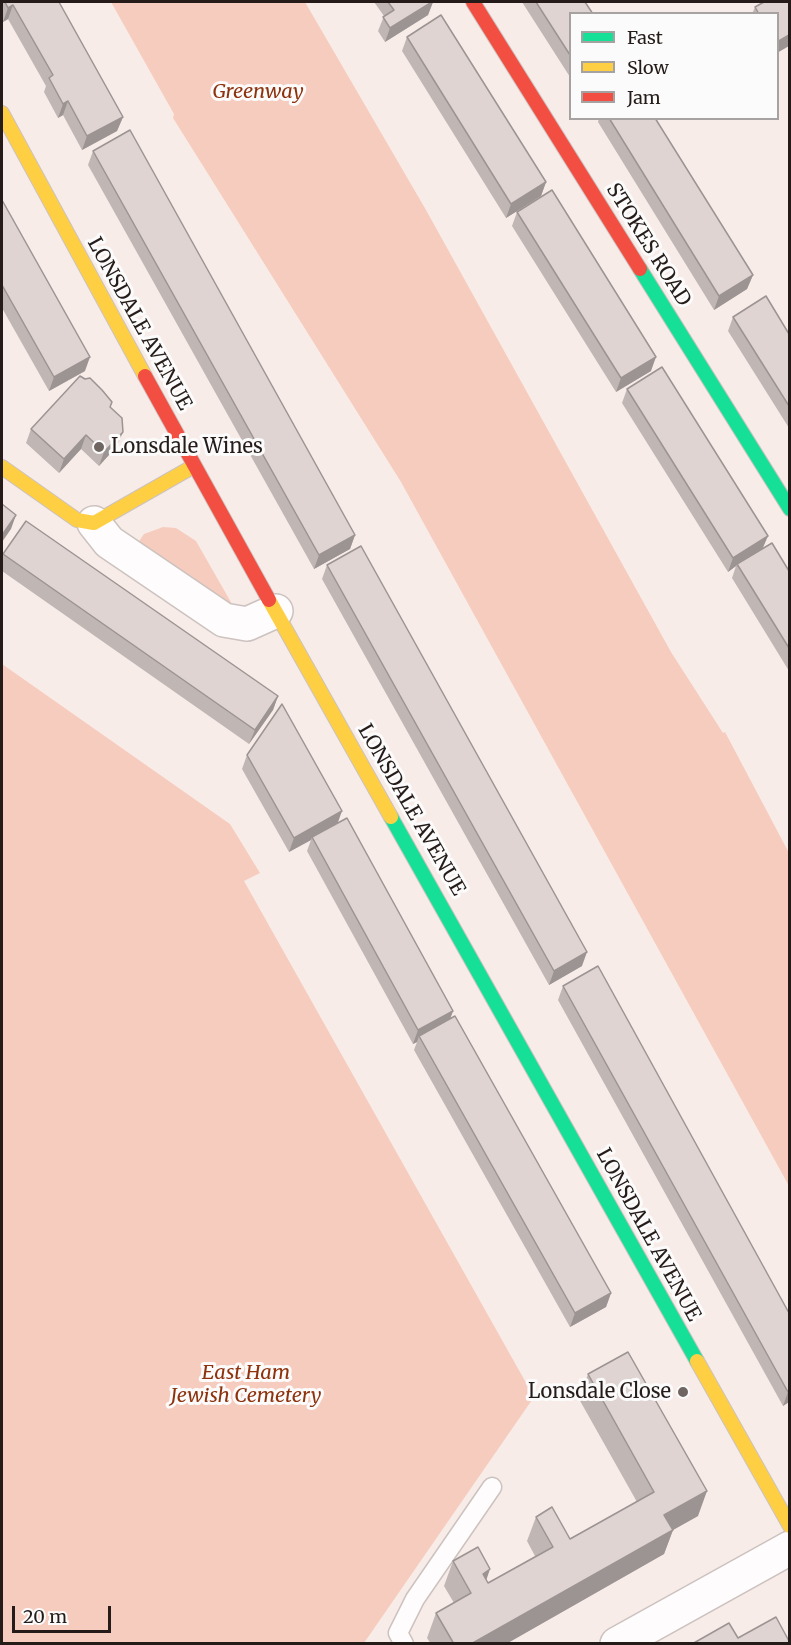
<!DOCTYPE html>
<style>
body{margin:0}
#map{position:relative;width:791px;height:1645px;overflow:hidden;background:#f8ece8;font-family:Merriweather,serif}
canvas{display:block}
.frame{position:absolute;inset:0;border:3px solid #251c19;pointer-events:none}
.legend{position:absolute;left:569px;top:12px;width:210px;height:108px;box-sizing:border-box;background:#fbfbfb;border:2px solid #a5a2a1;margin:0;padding:8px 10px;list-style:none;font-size:18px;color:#251c19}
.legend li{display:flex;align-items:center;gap:12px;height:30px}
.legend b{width:30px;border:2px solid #a5a2a1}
.scale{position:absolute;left:12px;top:1606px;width:99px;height:27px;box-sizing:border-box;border:3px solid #251c19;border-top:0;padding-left:8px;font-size:18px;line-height:21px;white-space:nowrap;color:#251c19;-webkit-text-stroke:4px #fbfbfb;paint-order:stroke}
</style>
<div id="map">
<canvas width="791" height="1645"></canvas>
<div class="frame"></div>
<ul class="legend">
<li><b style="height:8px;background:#16e098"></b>Fast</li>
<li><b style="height:8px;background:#ffcf43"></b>Slow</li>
<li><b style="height:8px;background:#f24e42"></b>Jam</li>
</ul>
<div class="scale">20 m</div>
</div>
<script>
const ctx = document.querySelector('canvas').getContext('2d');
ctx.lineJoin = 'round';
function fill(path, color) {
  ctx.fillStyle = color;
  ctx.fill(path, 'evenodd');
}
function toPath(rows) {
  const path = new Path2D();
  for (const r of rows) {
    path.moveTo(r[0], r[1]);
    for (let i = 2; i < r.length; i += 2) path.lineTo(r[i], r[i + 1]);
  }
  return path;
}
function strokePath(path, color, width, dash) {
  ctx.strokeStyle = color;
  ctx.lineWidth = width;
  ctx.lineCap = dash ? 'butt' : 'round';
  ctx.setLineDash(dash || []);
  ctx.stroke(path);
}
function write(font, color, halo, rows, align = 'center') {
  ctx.font = font + ' Merriweather,serif';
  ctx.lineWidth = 6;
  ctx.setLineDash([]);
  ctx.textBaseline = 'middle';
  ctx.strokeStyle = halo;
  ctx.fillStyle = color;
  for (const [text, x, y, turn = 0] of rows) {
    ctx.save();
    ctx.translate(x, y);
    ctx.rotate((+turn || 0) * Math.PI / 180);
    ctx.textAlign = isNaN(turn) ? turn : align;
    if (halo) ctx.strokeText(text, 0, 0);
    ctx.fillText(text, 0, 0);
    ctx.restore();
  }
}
const green = toPath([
 [111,2,305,2,426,210,671,652,723,733,725,732,789,853,789,1186,401,482,173,118,174,114],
 [163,527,176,528,196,541,236,611,135,547,144,534],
 [2,664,230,824,260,873,244,881,534,1397,364,1643,2,1643]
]);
const lane = toPath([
 [404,1644,398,1633,415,1599,492,1487]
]);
const street = toPath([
 [94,523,109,542,224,620,247,624,276,611],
 [617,1644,790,1548]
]);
const fast = toPath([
 [640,269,790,509],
 [391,817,697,1361]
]);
const slow = toPath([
 [2,113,145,376],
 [2,467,77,520,94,523,194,466],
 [269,600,391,817],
 [697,1361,790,1526]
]);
const jam = toPath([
 [473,2,640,269],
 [145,376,269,600]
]);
const wall = toPath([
 [2,2,59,2,123,117,117,131,82,150,63,115,58,118,44,92,46,86,8,19,3,22,2,18],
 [374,2,433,2,428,15,385,42,378,31,384,16],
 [522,2,585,2,570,14,570,77],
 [755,7,777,14,752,14],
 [407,37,546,182,541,196,506,218,402,51],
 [599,118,655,118,753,275,747,289,714,310,598,122],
 [93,151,355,535,350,549,314,569,88,165],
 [2,200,85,371,49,391,2,308],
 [517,212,651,371,616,392,512,226],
 [733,317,789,334,789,428,728,331],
 [627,389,763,548,789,571,789,671,732,578,736,566,728,572,622,403],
 [110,407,117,446,99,466,81,449,59,473,26,443,31,429],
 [3,554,278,696,273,710,249,744,2,571,2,557],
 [327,565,582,966,549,985,322,579],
 [247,755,338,823,453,1011,450,1018,611,1293,606,1307,570,1327,414,1050,417,1042,413,1044,307,851,311,840,289,852,242,769],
 [563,986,789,1313,789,1402,783,1406,558,1000],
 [588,1374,698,1516,673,1530,664,1554,506,1644,431,1644,427,1638,436,1613,454,1603,444,1586,453,1561,486,1580,488,1583,535,1556,527,1541,536,1517,570,1539,637,1502,579,1399]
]);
const shadedWall = toPath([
 [433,2,428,15,385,42,390,28],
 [13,5,8,19,3,22,8,8],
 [789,35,789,46,777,53,777,42],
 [68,101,63,115,58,118,63,104],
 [123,117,117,131,82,150,87,136],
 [546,182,541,196,506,218,511,204],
 [753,275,747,289,714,310,719,296],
 [90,357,85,371,49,391,54,377],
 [656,357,651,371,616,392,621,378],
 [123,432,117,446,99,466,104,452],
 [86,435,81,449,59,473,64,459],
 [16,515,11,529,2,542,2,535],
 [355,535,350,549,314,569,319,555],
 [768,536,762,550,737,564,736,566,728,572,733,558],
 [278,696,273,710,249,744,255,730],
 [342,811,337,825,312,837,311,840,289,852,294,838],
 [587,952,582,966,549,985,554,971],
 [453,1011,448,1025,419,1036,417,1042,413,1044,418,1030],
 [611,1293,606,1307,570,1327,575,1313],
 [789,1391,789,1402,783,1406,788,1392],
 [707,1491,698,1516,655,1540,664,1515],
 [673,1530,664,1554,506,1644,471,1644],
 [490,1569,482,1593,483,1574]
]);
const building = toPath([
 [5,2,59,2,123,117,87,136,68,101,63,104,49,78,53,75,13,5,8,8,5,2],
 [388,2,432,2,390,28,383,17,394,10,388,2],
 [536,2,585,2,593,14,570,14,570,55,536,2],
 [764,2,789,2,789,35,777,42,777,14,759,14,755,7,764,2],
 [441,15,546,182,511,204,407,37,441,15],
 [609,118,655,118,753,275,719,296,609,118],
 [130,130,355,535,319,555,93,151,130,130],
 [552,190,656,357,621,378,517,212,552,190],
 [2,200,90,357,54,377,2,285,2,200],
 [766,296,789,334,789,406,733,317,766,296],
 [662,367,768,536,733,558,627,389,662,367],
 [80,376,85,379,90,378,102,390,112,402,110,407,122,418,123,432,104,452,86,435,64,459,31,429,80,376],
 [2,504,16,515,2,535,2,504],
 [26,521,278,696,255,730,3,554,26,521],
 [772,543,789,571,789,648,737,564,772,543],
 [361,546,587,952,554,971,327,565,361,546],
 [282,704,342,811,294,838,247,755,282,704],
 [347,818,453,1011,418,1030,312,837,347,818],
 [598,966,789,1313,789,1391,788,1392,563,986,598,966],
 [455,1016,611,1293,575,1313,419,1036,455,1016],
 [628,1352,707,1491,664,1515,673,1530,471,1644,454,1644,436,1613,471,1593,453,1561,478,1547,490,1569,483,1574,488,1583,553,1547,536,1517,552,1507,570,1539,654,1492,588,1374,628,1352],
 [776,1617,789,1641,789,1644,692,1644,729,1623,738,1638,776,1617]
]);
const markers = [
 [99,447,6,"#6f6561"],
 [683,1392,6,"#6f6561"]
];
const parkNames = [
 ["Greenway",258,92],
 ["East Ham",246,1373],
 ["Jewish Cemetery",246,1396]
];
const streetNames = [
 ["STOKES ROAD",648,245,58],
 ["LONSDALE AVENUE",139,324,61],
 ["LONSDALE AVENUE",411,810,60],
 ["LONSDALE AVENUE",648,1235,61]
];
const poiNames = [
 ["Lonsdale Wines",111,447],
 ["Lonsdale Close",671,1392,"right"]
];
fill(green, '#f6ccbe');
strokePath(lane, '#ccc2bf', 21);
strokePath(street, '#ccc2bf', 36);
strokePath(fast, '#ccc2bf', 16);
strokePath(slow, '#ccc2bf', 16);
strokePath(jam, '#ccc2bf', 16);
strokePath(lane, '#fefcfc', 18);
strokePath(street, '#fefcfc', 33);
strokePath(fast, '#16e098', 14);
strokePath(slow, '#ffcf43', 14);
strokePath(jam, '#f24e42', 14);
fill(wall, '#c0b6b4');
fill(shadedWall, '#9c9492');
fill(building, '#dfd4d1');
strokePath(building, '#9c9492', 1.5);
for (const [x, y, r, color] of markers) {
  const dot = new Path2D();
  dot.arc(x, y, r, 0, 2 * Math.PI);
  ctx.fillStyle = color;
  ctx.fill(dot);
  strokePath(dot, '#fbfbfb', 2);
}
write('italic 20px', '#8e320d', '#fbfbfb', parkNames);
write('20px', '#251c19', '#fbfbfb', streetNames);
write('20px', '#251c19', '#fbfbfb', poiNames, 'left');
</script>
